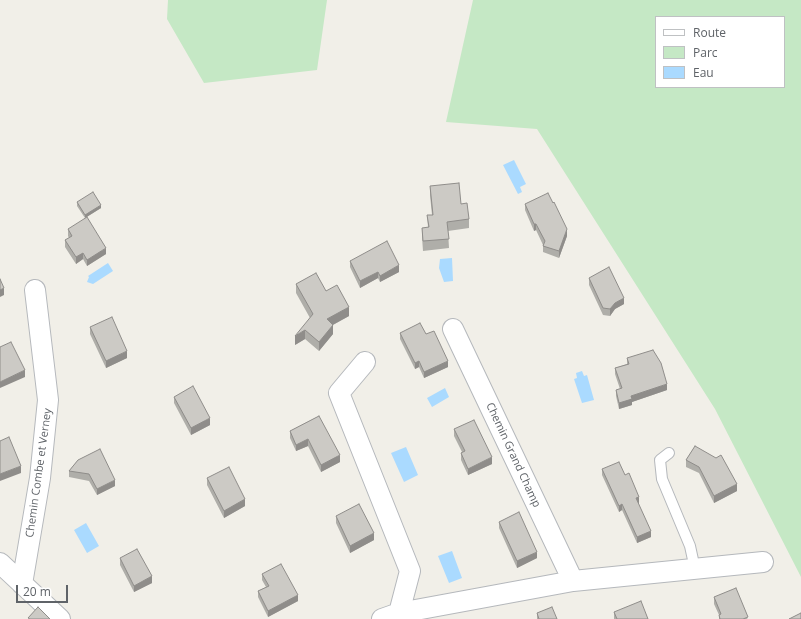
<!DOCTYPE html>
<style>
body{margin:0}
#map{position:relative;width:801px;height:619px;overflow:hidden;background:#f1efe8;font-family:"Open Sans",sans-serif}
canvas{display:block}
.legend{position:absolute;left:655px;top:16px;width:130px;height:72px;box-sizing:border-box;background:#fff;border:1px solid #bfc1c3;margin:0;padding:5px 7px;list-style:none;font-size:12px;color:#5f6368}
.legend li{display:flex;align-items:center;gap:8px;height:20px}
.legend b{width:20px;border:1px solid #bfc1c3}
.scale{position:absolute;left:16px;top:585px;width:52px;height:18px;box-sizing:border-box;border:2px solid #5f6368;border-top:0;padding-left:5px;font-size:12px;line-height:14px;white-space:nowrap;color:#5f6368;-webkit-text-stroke:3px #fff;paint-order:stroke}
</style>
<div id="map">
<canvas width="801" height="619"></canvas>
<ul class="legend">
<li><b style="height:5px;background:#fff"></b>Route</li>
<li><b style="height:11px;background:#c5e8c5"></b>Parc</li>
<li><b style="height:11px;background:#aadaff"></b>Eau</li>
</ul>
<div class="scale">20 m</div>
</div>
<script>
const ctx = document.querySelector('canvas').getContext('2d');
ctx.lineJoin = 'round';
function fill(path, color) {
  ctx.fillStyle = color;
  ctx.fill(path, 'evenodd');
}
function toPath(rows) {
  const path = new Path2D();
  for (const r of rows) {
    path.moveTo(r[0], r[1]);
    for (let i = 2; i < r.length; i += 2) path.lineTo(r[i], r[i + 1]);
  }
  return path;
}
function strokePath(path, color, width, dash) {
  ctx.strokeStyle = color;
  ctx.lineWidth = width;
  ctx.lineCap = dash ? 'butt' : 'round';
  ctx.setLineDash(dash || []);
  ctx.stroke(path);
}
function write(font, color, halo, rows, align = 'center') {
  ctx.font = font + ' "Open Sans",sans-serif';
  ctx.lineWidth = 3.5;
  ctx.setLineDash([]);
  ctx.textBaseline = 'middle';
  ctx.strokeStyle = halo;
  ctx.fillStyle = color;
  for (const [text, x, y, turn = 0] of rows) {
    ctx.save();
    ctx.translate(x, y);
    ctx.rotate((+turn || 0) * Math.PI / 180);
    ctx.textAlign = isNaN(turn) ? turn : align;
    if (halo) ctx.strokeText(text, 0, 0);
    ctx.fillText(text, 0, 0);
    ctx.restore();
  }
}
const green = toPath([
 [168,0,327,0,317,70,204,83,167,19],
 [473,0,801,0,801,577,715,409,537,129,446,122],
 [656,17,784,17,784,87,656,87]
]);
const water = toPath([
 [514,160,526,184,520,187,522,192,518,194,503,165],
 [452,258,453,281,444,282,439,268,440,259],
 [108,263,113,271,93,284,87,282,89,277,88,276],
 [582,371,584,376,587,375,594,400,582,403,574,379,577,378,576,373],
 [445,388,449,397,432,407,427,398],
 [406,447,418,475,404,482,391,453],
 [86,523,99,546,87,553,74,530],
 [452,551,462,578,449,583,438,556]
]);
const service = toPath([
 [669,453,660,460,662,479,690,546,695,569]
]);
const minor = toPath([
 [453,329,573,581],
 [365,362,339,393,410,571,399,613,409,617],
 [0,563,60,619],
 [22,584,40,478,48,400,35,290],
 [382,619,399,613,573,581,763,562]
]);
const wall = toPath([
 [430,186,461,204,469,219,469,228,448,231,449,248,423,251,422,237,422,228,428,227,427,215,432,215,430,195],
 [77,202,101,208,85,218,77,206],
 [525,204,567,236,559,258,543,252,543,245,536,230,534,231,525,210],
 [68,229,106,254,87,266,83,259,76,264,65,247,65,240,69,238,68,236],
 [350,261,399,272,380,282,378,278,360,288,350,267],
 [589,278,624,304,615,309,610,316,603,315,589,285],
 [296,284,326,291,349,316,333,325,333,334,319,351,305,339,295,345,310,318,296,293],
 [90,327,127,358,106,368,90,334],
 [400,333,426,334,448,367,424,378,419,367,415,369,400,339],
 [627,358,667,390,632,402,632,405,619,409,616,396,616,390,620,389,615,374,615,368,627,364],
 [174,397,210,425,191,435,174,403],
 [319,416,340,462,321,472,308,446,296,451,290,438,290,431],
 [454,429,492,464,468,475,461,460,461,453,462,452,454,436],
 [695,446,737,491,714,503,699,473,686,467,686,460],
 [78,460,115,486,97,495,89,481,69,477,69,471],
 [602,469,625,475,639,503,638,503,651,537,637,543,622,510,619,512,602,475],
 [207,478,245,506,224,518,207,485],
 [336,516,374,540,350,553,336,523],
 [499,522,537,558,517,568,499,528],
 [120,558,152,583,134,592,120,565],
 [262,574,298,601,268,617,258,597,258,591,266,587,262,580],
 [714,597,748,619,719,619,719,615,714,604],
 [614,612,648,619,614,619],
 [537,613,557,619,537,619]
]);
const shadedWall = toPath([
 [101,205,101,208,85,218,85,215],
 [534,224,536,224,536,230,534,231],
 [567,229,567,236,559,258,559,251],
 [106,248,106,254,87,266,87,260],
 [83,253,83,259,76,264,76,257],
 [399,265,399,272,380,282,380,276],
 [378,272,378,278,360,288,360,281],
 [4,288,4,295,0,297,0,290],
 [624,298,624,304,615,309,610,316,610,309,615,303],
 [349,307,349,316,327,328,327,319],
 [333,325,333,334,319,351,319,342],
 [305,330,305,339,295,345,295,336],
 [127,351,127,358,106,368,106,361],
 [419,361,419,367,415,369,415,363],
 [448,361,448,367,424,378,424,372],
 [25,370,25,377,0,388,0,382],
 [667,384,667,390,632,402,632,405,619,409,619,403,631,396],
 [210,418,210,425,191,435,191,428],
 [308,439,308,446,296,451,296,445],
 [340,455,340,462,321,472,321,465],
 [492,457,492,464,468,475,468,469],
 [21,466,21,473,0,481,0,474],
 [115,480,115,486,97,495,97,489],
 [737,484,737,491,714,503,714,496],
 [639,497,639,503,636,504,636,498],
 [245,499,245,506,224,518,224,511],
 [622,504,622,510,619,512,619,506],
 [651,531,651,537,637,543,637,537],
 [374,533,374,540,350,553,350,546],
 [537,552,537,558,517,568,517,561],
 [152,576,152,583,134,592,134,586],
 [298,595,298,601,268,617,268,611]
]);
const building = toPath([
 [459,183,461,204,467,203,469,219,447,222,449,239,423,241,422,228,429,227,427,215,433,215,430,186,459,183],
 [93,192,101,205,85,215,77,202,93,192],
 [548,193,553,203,554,202,567,229,559,251,543,246,545,241,536,224,534,224,525,204,548,193],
 [87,217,106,248,87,260,83,253,76,257,65,240,72,236,68,229,87,217],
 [387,241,399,265,380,276,378,272,360,281,350,261,387,241],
 [609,267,624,298,615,303,610,309,603,308,589,278,609,267],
 [316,273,326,291,337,285,349,307,327,319,333,325,319,342,305,330,295,336,313,314,296,284,316,273],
 [0,279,4,288,0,290,0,279],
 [112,317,127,351,106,361,90,327,112,317],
 [420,323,426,334,434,331,448,361,424,372,419,361,415,363,400,333,420,323],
 [11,342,25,370,0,382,0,347,11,342],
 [653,350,661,363,667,384,631,396,632,399,619,403,616,390,622,388,615,368,629,364,627,358,653,350],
 [193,386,210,418,191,428,174,397,193,386],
 [319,416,340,455,321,465,308,439,296,445,290,431,319,416],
 [474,420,492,457,468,469,461,453,465,451,454,429,474,420],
 [9,437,21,466,0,474,0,441,9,437],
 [695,446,716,458,721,455,737,484,714,496,699,467,686,460,695,446],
 [100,449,115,480,97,489,89,474,69,471,78,460,100,449],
 [619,462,625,475,629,473,639,497,636,498,651,531,637,537,622,504,619,506,602,469,619,462],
 [229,467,245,499,224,511,207,478,229,467],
 [359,504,374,533,350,546,336,516,359,504],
 [519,512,537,552,517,561,499,522,519,512],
 [137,549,152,576,134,586,120,558,137,549],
 [281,564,298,595,268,611,258,591,269,586,262,574,281,564],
 [736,588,748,617,743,619,720,619,719,615,721,614,714,597,736,588],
 [641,601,648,619,617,619,614,612,641,601],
 [38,607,50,619,30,619,28,618,38,607],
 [552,607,557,619,539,619,537,613,552,607],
 [801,613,801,619,789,619,801,613]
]);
const streetNames = [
 ["Chemin Grand Champ",513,455,65],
 ["Chemin Combe et Verney",39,473,-82]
];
fill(green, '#c5e8c5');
fill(water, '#aadaff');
strokePath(service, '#b5b8bc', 12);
strokePath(minor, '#b5b8bc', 22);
strokePath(service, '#fff', 10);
strokePath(minor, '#fff', 20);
fill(wall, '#afaea9');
fill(shadedWall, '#8f8d8a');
fill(building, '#cccac5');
strokePath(building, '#8f8d8a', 1);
write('11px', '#5f6368', '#fff', streetNames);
</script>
